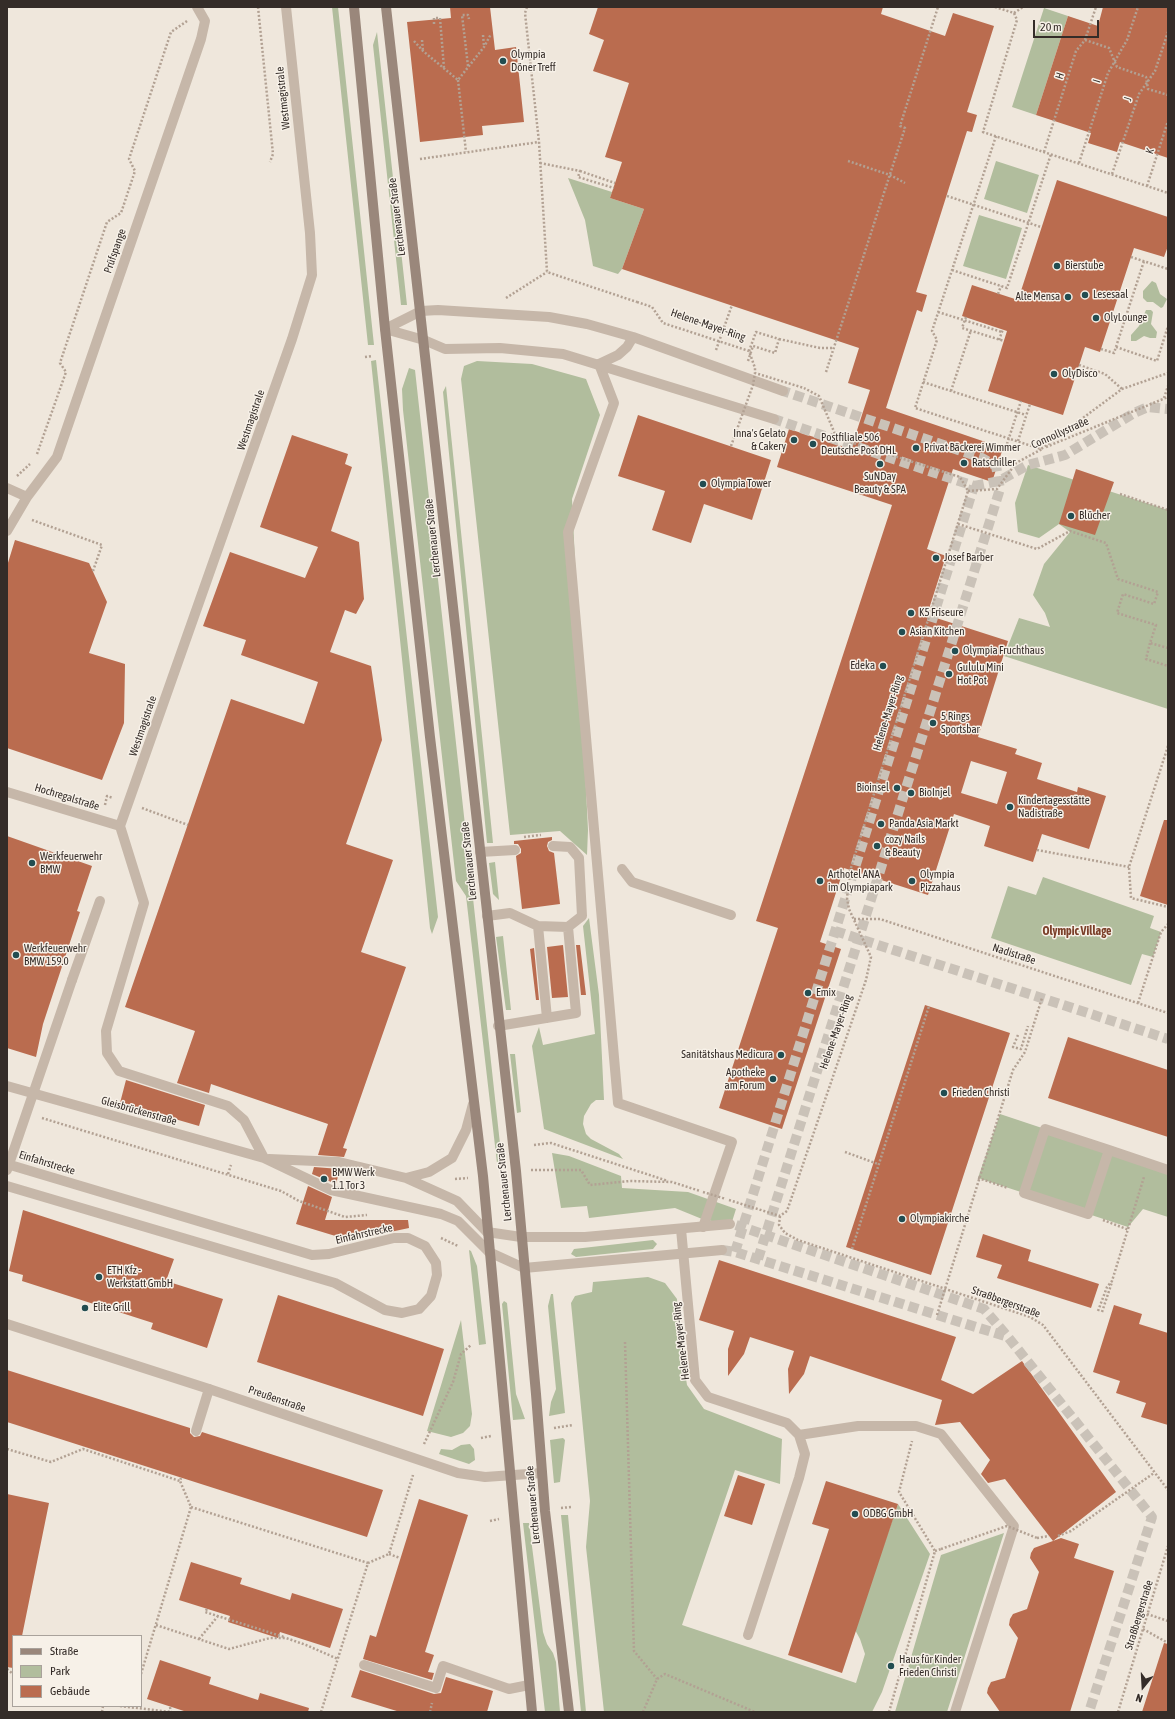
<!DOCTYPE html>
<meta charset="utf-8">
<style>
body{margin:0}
#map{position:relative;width:1175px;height:1719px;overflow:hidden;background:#efe7dc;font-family:"Asap Condensed",sans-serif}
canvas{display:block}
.frame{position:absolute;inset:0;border:8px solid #342c28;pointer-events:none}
.legend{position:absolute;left:12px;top:1635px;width:130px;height:72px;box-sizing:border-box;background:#f7f1e8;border:1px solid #a9a29b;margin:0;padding:5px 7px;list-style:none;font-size:12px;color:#342c28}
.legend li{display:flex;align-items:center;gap:8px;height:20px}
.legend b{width:20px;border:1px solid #a9a29b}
.north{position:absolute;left:1123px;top:1667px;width:40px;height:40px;-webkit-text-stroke:3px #f7f1e8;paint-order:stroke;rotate:198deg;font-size:11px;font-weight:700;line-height:16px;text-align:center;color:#342c28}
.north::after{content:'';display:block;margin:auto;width:14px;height:18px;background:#342c28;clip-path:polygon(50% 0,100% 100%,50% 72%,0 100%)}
.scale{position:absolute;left:1033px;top:20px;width:66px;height:18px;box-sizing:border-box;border:2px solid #342c28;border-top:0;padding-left:5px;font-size:12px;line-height:14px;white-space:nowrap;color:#342c28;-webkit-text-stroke:3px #f7f1e8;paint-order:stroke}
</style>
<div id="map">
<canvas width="1175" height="1719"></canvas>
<div class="frame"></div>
<ul class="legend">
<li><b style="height:5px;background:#9a877b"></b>Straße</li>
<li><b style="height:11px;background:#b1bd9d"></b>Park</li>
<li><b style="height:11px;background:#ba6c4f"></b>Gebäude</li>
</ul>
<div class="north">N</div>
<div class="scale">20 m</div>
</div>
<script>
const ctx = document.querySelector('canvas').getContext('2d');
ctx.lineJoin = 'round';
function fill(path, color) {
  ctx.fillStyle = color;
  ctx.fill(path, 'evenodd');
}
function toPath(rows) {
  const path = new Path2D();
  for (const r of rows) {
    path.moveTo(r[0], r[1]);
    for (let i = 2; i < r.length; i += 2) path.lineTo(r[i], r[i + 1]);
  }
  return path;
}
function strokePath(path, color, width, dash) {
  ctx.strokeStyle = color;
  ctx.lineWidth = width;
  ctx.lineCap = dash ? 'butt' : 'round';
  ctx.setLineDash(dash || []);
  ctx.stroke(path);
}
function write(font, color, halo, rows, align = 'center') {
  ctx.font = font + ' "Asap Condensed",sans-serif';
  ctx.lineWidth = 3;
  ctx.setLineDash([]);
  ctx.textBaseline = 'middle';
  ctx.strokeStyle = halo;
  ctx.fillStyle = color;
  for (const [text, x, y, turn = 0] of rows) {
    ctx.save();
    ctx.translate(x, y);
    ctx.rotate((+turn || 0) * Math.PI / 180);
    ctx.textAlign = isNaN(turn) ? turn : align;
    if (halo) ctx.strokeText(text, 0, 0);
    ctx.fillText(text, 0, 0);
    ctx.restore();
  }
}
const green = toPath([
 [332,7,338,7,374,345,368,345],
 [1044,8,1068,16,1036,115,1012,107],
 [377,32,407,305,401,305,373,45],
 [996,161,1039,175,1027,213,984,199],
 [568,178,612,192,610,198,644,209,622,269,618,274,593,266,585,220],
 [979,215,1022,228,1006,279,963,266],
 [1152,281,1156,283,1160,294,1167,299,1163,307,1161,308,1153,302,1147,302,1143,298,1143,291],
 [1146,310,1151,310,1153,312,1151,324,1157,332,1156,338,1150,338,1144,336,1136,341,1131,341,1131,335,1139,326],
 [376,360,438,917,432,934,430,928,371,361],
 [477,361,532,364,586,379,600,415,572,499,588,830,587,855,560,831,510,835,461,379,464,366],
 [409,368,415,370,502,1162,497,1163,466,896,456,881,403,410,402,389],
 [446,386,493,843,487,843,443,392],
 [1028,465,1168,510,1168,709,1004,656,1019,618,1050,627,1045,613,1033,595,1044,564,1070,532,1059,524,1039,538,1018,532,1015,503],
 [495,862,499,900,493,894,489,863],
 [1043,877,1154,916,1150,928,1161,932,1153,957,1142,954,1131,985,991,938,1008,886,1036,895],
 [589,918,599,995,604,1100,596,1100,591,1104,584,1116,583,1124,586,1134,591,1139,619,1154,623,1159,544,1129,532,1046,539,1027,543,1045,595,1034,583,926],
 [503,936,511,1010,506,1010,496,937],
 [510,1054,515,1054,521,1112,517,1113],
 [1000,1114,1168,1170,1168,1217,1143,1209,1128,1227,978,1178],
 [552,1153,569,1156,621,1176,622,1188,688,1192,736,1209,731,1225,702,1219,675,1208,589,1218,587,1206,561,1208],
 [653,1240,657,1244,653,1249,576,1257,571,1254,574,1249],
 [469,1250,471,1251,477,1266,486,1344,479,1345],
 [648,1277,665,1283,677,1299,678,1327,687,1385,704,1409,782,1439,780,1484,735,1470,682,1625,856,1683,865,1654,860,1639,848,1617,883,1547,898,1504,930,1554,882,1692,872,1712,604,1712,586,1547,590,1501,571,1303,575,1296,592,1292,593,1282],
 [551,1294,553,1294,565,1413,549,1416,551,1402,556,1389,548,1306],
 [504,1301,507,1303,516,1394,525,1419,513,1420,502,1304],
 [461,1320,472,1414,470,1426,463,1433,451,1437,427,1431],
 [563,1438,565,1440,560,1482,554,1483,550,1440],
 [470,1444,474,1449,475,1460,469,1464,439,1454,441,1449,452,1450,461,1445],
 [561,1515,568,1515,586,1712,581,1712],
 [523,1523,529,1523,543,1632,547,1644,553,1653,556,1662,560,1712,545,1712],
 [1004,1533,947,1712,895,1712,941,1555]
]);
const building = toPath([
 [450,7,490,7,495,50,516,47,524,122,482,126,483,135,420,142,407,22,451,18],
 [598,7,883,7,881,14,945,36,953,13,994,26,967,112,977,115,972,132,967,131,916,292,927,295,922,312,917,310,886,408,1003,448,992,482,953,469,927,549,946,556,927,615,1008,641,978,737,1017,749,1015,754,1042,763,1037,779,1077,792,1078,787,1106,796,1089,849,1042,834,1033,862,984,846,990,826,954,814,928,895,844,868,820,942,841,949,782,1129,719,1108,778,928,756,921,892,505,777,467,789,429,851,449,870,390,848,383,859,348,622,269,644,209,610,198,622,162,605,157,629,83,593,71,604,40,589,34],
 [971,761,1007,772,997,804,961,793],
 [1103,7,1168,7,1168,158,1120,142,1117,152,1088,143,1091,133,1036,115,1068,16,1098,26],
 [1057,180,1168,217,1168,246,1164,257,1134,248,1100,352,1085,347,1063,415,988,391,1007,331,962,316,972,285,1018,300],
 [638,415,771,460,752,520,704,504,691,543,652,530,665,491,618,476],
 [292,435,348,454,345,464,352,467,331,531,359,542,364,599,356,614,345,610,330,652,371,666,382,740,346,844,393,860,361,952,406,967,343,1148,347,1149,344,1157,318,1155,328,1124,211,1084,209,1093,177,1083,195,1031,125,1007,231,699,304,724,318,682,241,655,246,640,203,626,230,552,305,578,318,547,260,527],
 [1076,469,1114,482,1095,535,1059,524],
 [15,540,89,563,107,602,89,653,125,664,124,723,102,780,7,748,7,566],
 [1164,820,1168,820,1168,905,1140,896],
 [7,836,92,866,77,911,80,912,43,1024,36,1057,7,1048],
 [552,837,552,840,548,842,547,846,549,851,554,853,560,904,522,909,516,856,521,853,521,849,518,844,514,844,514,841],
 [563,945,568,997,552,998,547,947],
 [576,945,580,945,586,995,581,995],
 [534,948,539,1000,536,1000,530,949],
 [925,1005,1010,1033,931,1275,846,1247],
 [1068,1037,1168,1070,1168,1137,1048,1098],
 [126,1080,205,1105,199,1126,120,1103],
 [314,1167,340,1169,336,1184,312,1174],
 [308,1186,332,1197,325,1220,408,1220,409,1228,343,1242,342,1238,296,1224],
 [23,1210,174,1259,166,1281,223,1299,207,1348,151,1329,153,1323,22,1281,23,1275,9,1271],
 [983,1234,1031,1250,1028,1261,1099,1284,1091,1308,997,1278,1002,1265,976,1257],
 [719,1260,956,1337,941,1380,973,1394,1022,1361,1116,1492,1053,1541,1005,1479,988,1483,981,1474,990,1460,960,1422,935,1425,942,1400,810,1356,804,1374,789,1394,788,1369,794,1351,750,1337,744,1354,728,1376,728,1349,734,1331,699,1320],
 [278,1295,444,1349,423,1416,257,1362],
 [1114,1305,1142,1314,1139,1324,1168,1333,1168,1425,1141,1417,1146,1403,1116,1393,1120,1381,1093,1372],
 [7,1370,190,1428,190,1433,194,1437,200,1436,202,1432,383,1490,367,1537,7,1422],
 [738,1475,765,1484,752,1525,724,1516],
 [826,1481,898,1504,842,1673,788,1655,829,1529,812,1524],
 [7,1494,49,1503,22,1636,13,1636,13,1668,7,1667],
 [419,1499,468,1515,425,1652,434,1655,428,1672,434,1673,432,1680,363,1659,370,1635,376,1637],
 [1061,1538,1079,1544,1074,1558,1114,1571,1070,1712,1000,1712,987,1693,988,1688,991,1682,1005,1678,1018,1638,1009,1625,1010,1619,1013,1614,1027,1609,1039,1572,1030,1558,1031,1553,1034,1548],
 [191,1562,242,1578,240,1584,290,1600,292,1593,343,1609,330,1648,280,1632,278,1638,228,1622,230,1616,179,1600],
 [1164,1643,1168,1644,1168,1712,1142,1712],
 [160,1660,211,1677,209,1684,258,1700,260,1693,309,1708,308,1712,187,1712,147,1699],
 [360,1670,434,1694,441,1693,446,1677,493,1691,487,1712,400,1712,351,1697]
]);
const streetTunnel = toPath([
 [974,486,999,481,1028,465,1065,455,1134,413,1148,407,1168,409],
 [835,931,1168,1039],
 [736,1225,984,1309,1008,1337,1152,1517,1089,1712],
 [722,1250,735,1252,1008,1337],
 [735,1252,974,486,774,419],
 [758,1259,1000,489,996,466,982,458,783,391]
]);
const path = toPath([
 [258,7,273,154,270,162],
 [527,7,525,13,539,142,547,272,637,302],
 [995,7,1014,13,1017,20,983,132,1168,193],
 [1014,13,1023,7],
 [434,24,434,18,440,18,444,68],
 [483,35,484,46],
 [422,40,423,51],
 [1085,40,1109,48,1117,67,1146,77,1148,89,1168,95],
 [414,41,423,51,458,80,484,47,491,34],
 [468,66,462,15,468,15,469,19],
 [458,80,466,152],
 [996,136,932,331,937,340,915,408,1041,449,1122,389,1168,373],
 [1044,152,1076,51,1085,40,1096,7],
 [420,159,539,142],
 [848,161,890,175,905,183],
 [540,163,580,171,578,177,614,188],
 [1079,163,1108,73,1127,40,1138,7],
 [580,171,615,183],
 [1112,174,1139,94,1155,71,1168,32],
 [1147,186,1168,121],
 [947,196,1041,227],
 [1131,257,1168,269],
 [952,270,1007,288,1051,154],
 [998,294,1001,286],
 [506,298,547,272],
 [938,312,1002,332],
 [966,317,962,328,1004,341],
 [779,339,820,348,834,348],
 [999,340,1003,329],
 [1116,347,1157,361,1168,326],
 [1101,349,1114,353,1144,261],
 [716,350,732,305],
 [365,357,372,356],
 [748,361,753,346,775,353,779,339,756,332,749,351],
 [1079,365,1105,374,1122,389],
 [826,372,905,128,900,126,938,7],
 [923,382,1026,415],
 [951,391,971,330],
 [1164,398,1168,386],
 [1018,441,1030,404],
 [1046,447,1168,397],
 [37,454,66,372,60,363,107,222,121,213,135,171,129,159,171,32,187,21],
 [17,476,30,464],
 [968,491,997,489,1016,463,1042,449],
 [1120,494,1168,510],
 [32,520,102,545,93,571],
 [958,524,1037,549,1070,531,1106,543,1118,579,1158,592,1154,604,1123,594,1117,613,1156,625,1150,643,1168,648],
 [1150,643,1146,659,1168,666],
 [1168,746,1129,867,1131,898,1168,907],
 [105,805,107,796,113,798],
 [142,808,188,825],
 [524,837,541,835],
 [1037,850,1129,867],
 [854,919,880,919,1168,1013],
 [1138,1003,1161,932,1168,924],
 [1018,1035,1013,1047,1021,1049,1028,1026],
 [42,1118,281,1191,299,1201,345,1217,367,1215],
 [534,1145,551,1143,668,1181],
 [845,1152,878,1164],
 [531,1170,581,1170,590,1185,630,1181,672,1182,700,1191],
 [228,1174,231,1165],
 [978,1178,1008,1188],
 [455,1179,468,1178],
 [729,1200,780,1216,787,1211,866,980,871,957,849,909,847,898,850,871,968,491,960,477,844,440,835,434,819,396,804,388],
 [780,1216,779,1225,785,1233,798,1240,1030,1317,1043,1325,1168,1490],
 [1103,1220,1129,1230],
 [441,1238,458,1246],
 [852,1249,929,1006],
 [1098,1311,1107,1287,1112,1281,1144,1177],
 [1102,1312,1112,1282],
 [937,1315,1013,1070,1025,1052,1042,998],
 [625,1342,634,1651,657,1679],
 [554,1428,573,1425],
 [481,1438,491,1436],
 [424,1444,453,1382,461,1354,471,1345],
 [7,1449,51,1462,83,1449,180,1481],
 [191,1507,368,1563],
 [561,1508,571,1507],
 [490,1521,499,1519],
 [1058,1536,1071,1531,1154,1473],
 [1037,1538,1049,1536],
 [935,1551,941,1549],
 [389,1554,400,1558],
 [207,1609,205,1612,284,1637],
 [1147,1614,1168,1621],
 [156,1625,229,1649,270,1638,286,1638,306,1645,338,1659],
 [1143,1629,1168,1643],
 [199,1639,218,1616],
 [7,1669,13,1674],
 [141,1674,191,1507,180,1481,181,1478],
 [120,1706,171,1712],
 [170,1707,171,1712],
 [102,1712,103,1706],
 [321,1712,368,1563,389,1554,413,1475],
 [430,1712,432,1703],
 [643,1712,657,1679,665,1674,755,1712],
 [889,1712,935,1551,899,1492,912,1441],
 [1118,1712,1168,1546]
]);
const lane = toPath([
 [599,364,614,403,568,532,618,1103,732,1142,703,1227],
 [7,488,27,497],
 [7,531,27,497,57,457,201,39,205,21,197,7],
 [7,792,120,826],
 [120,826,292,339,312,275,310,233,286,7],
 [120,826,144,903,106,1031,107,1053,119,1071,228,1106,244,1120,264,1158],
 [480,852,515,850],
 [622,869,632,882,731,915],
 [487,916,510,913,538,926,568,927],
 [538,926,547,1018],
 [72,980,100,901],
 [498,1026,576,1013,568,927,582,916,579,858,570,847,553,846],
 [7,1086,264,1158,331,1190,441,1214,458,1221,489,1252],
 [1109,1150,1088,1214,1024,1193,1045,1129,1109,1150,1168,1170],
 [269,1159,339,1162,406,1178,457,1201,487,1232],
 [7,1164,312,1255,329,1254,394,1238,408,1238,425,1246,436,1263,437,1275,431,1296,419,1309,402,1313,385,1310,335,1283,7,1186],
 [406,1178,429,1172,452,1158,466,1130,473,1104],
 [681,1229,695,1380,708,1397,787,1423,799,1435,805,1454,799,1478,748,1635],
 [196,1431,209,1389],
 [799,1435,858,1426,916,1426,941,1434,1014,1526,955,1712],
 [364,1665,436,1688,443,1666,509,1689,529,1685]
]);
const street = toPath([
 [385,329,421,311,438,310,549,317,587,324,633,337,783,391],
 [385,329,424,340,445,349,500,348,563,354,774,419],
 [599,364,618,355,627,347,633,337],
 [487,1232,521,1237,585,1237,730,1224],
 [489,1252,524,1268,722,1250],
 [7,1324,209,1389,458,1473,485,1477,542,1473]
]);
const secondary = toPath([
 [354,7,385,329,430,737,483,1176,532,1712],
 [386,7,516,1171,536,1394,545,1511,569,1712]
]);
const pathBridge = toPath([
 [637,302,652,307,663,323,749,351,755,368,755,373,804,388],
 [1007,444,1021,401],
 [731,446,753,385,755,373],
 [703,1192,726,1199],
 [941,1549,1007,1526,1037,1538]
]);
const laneBridge = toPath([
 [7,1170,72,980]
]);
const markers = [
 [503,61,4,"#224d51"],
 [1057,266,4,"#224d51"],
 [1085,295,4,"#224d51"],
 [1068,297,4,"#224d51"],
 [1096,318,4,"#224d51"],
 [1054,374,4,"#224d51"],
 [794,440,4,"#224d51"],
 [813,444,4,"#224d51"],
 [916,448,4,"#224d51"],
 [964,463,4,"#224d51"],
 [880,464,4,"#224d51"],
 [703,484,4,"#224d51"],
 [1071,516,4,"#224d51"],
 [936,558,4,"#224d51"],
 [911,613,4,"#224d51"],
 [902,632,4,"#224d51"],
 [955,651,4,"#224d51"],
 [883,666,4,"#224d51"],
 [949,674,4,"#224d51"],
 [933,723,4,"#224d51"],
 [897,788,4,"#224d51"],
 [911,793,4,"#224d51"],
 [1010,807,4,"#224d51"],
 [881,824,4,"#224d51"],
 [877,846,4,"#224d51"],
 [32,863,4,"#224d51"],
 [820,881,4,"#224d51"],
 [912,881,4,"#224d51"],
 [16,955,4,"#224d51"],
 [808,993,4,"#224d51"],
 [781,1055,4,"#224d51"],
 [773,1079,4,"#224d51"],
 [944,1093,4,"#224d51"],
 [324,1179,4,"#224d51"],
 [902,1219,4,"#224d51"],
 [99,1277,4,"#224d51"],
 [85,1308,4,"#224d51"],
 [855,1514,4,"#224d51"],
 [891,1666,4,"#224d51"]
];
const poiNames = [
 ["Olympia",511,55],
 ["Döner Treff",511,68],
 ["Bierstube",1065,266],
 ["Lesesaal",1093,295],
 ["Alte Mensa",1060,297,"right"],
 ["OlyLounge",1104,318],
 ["OlyDisco",1062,374],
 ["Inna's Gelato",786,434,"right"],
 ["& Cakery",786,447,"right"],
 ["Postfiliale 506",821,438],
 ["Deutsche Post DHL",821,451],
 ["Privat Bäckerei Wimmer",924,448],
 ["Ratschiller",972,463],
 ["SuNDay",880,477,"center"],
 ["Beauty & SPA",880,490,"center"],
 ["Olympia Tower",711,484],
 ["Blücher",1079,516],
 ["Josef Barber",944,558],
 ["K5 Friseure",919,613],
 ["Asian Kitchen",910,632],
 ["Olympia Fruchthaus",963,651],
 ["Edeka",875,666,"right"],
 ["Gululu Mini",957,668],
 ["Hot Pot",957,681],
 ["5 Rings",941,717],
 ["Sportsbar",941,730],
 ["Bioinsel",889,788,"right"],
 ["BioInjel",919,793],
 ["Kindertagesstätte",1018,801],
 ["Nadistraße",1018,814],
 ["Panda Asia Markt",889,824],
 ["cozy Nails",885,840],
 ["& Beauty",885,853],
 ["Werkfeuerwehr",40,857],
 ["BMW",40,870],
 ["Arthotel ANA",828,875],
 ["im Olympiapark",828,888],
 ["Olympia",920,875],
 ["Pizzahaus",920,888],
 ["Werkfeuerwehr",24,949],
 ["BMW 159.0",24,962],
 ["Emix",816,993],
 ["Sanitätshaus Medicura",773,1055,"right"],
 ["Apotheke",765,1073,"right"],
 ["am Forum",765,1086,"right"],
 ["Frieden Christi",952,1093],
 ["BMW Werk",332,1173],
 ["1.1 Tor 3",332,1186],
 ["Olympiakirche",910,1219],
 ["ETH Kfz -",107,1271],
 ["Werkstatt GmbH",107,1284],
 ["Elite Grill",93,1308],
 ["ODBG GmbH",863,1514],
 ["Haus für Kinder",899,1660],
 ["Frieden Christi",899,1673]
];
const streetNames = [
 ["H",1060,76,-72],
 ["I",1097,81,-72],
 ["Westmagistrale",283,98,-96],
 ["J",1128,99,-72],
 ["K",1150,151,-72],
 ["Lerchenauer Straße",397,217,-97],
 ["Prüfspange",115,251,-71],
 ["Helene-Mayer-Ring",708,325,19],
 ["Westmagistrale",251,420,-71],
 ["Connollystraße",1060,433,-24],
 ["Lerchenauer Straße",433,538,-96],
 ["Helene-Mayer-Ring",888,713,-73],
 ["Westmagistrale",143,726,-71],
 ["Hochregalstraße",67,797,17],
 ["Lerchenauer Straße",469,861,-96],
 ["Nadistraße",1014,954,18],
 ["Helene-Mayer-Ring",836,1032,-71],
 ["Gleisbrückenstraße",139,1111,16],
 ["Einfahrstrecke",47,1163,17],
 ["Lerchenauer Straße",504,1182,-96],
 ["Einfahrstrecke",364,1234,-13],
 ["Straßbergerstraße",1006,1302,20],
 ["Helene-Mayer-Ring",681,1341,-97],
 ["Preußenstraße",277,1399,19],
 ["Lerchenauer Straße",533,1505,-95],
 ["Straßbergerstraße",1139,1615,-73]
];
const neighbourhoodNames = [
 ["Olympic Village",1077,931]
];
fill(green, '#b1bd9d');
fill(building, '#ba6c4f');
strokePath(streetTunnel, '#cac2b8', 10, [10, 5]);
strokePath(path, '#b2a193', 2.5, [2, 2]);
strokePath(lane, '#c6b7a9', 10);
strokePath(street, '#c6b7a9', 10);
strokePath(secondary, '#9a877b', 10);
strokePath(pathBridge, '#b2a193', 2.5, [2, 2]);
strokePath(laneBridge, '#c6b7a9', 10);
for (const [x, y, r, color] of markers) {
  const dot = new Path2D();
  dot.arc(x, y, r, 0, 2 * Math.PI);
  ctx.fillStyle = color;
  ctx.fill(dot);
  strokePath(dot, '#f7f1e8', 1.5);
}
write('11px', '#342c28', '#f7f1e8', poiNames, 'left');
write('11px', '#342c28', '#f7f1e8', streetNames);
write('bold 12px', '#7b3f29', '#f7f1e8', neighbourhoodNames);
</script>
